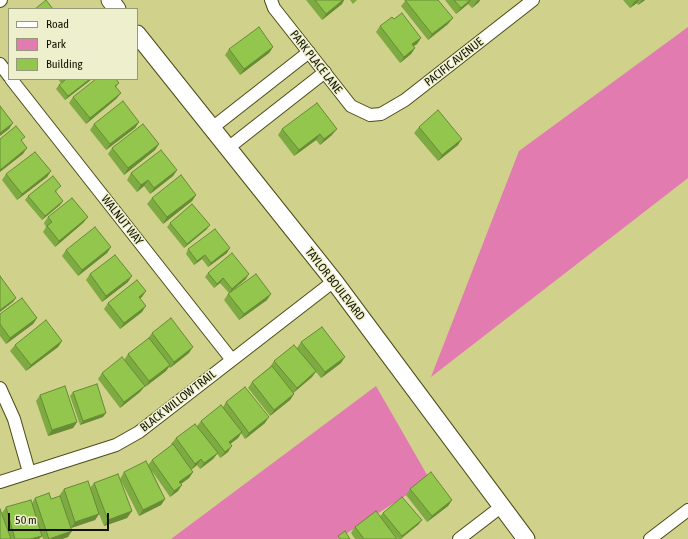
<!DOCTYPE html>
<style>
body{margin:0}
#map{position:relative;width:688px;height:539px;overflow:hidden;background:#d0d18b;font-family:"Asap Condensed",sans-serif}
canvas{display:block}
.legend{position:absolute;left:8px;top:8px;width:130px;height:72px;box-sizing:border-box;background:#eef0cd;border:1px solid #96977b;margin:0;padding:5px 7px;list-style:none;font-size:12px;color:#131200}
.legend li{display:flex;align-items:center;gap:8px;height:20px}
.legend b{width:20px;border:1px solid #96977b}
.scale{position:absolute;left:8px;top:513px;width:101px;height:18px;box-sizing:border-box;border:2px solid #131200;border-top:0;padding-left:5px;font-size:12px;line-height:14px;white-space:nowrap;color:#131200;-webkit-text-stroke:3px #eef0cd;paint-order:stroke}
</style>
<div id="map">
<canvas width="688" height="539"></canvas>
<ul class="legend">
<li><b style="height:5px;background:#fff"></b>Road</li>
<li><b style="height:11px;background:#e17bb0"></b>Park</li>
<li><b style="height:11px;background:#93c64d"></b>Building</li>
</ul>
<div class="scale">50 m</div>
</div>
<script>
const ctx = document.querySelector('canvas').getContext('2d');
ctx.lineJoin = 'round';
function fill(path, color) {
  ctx.fillStyle = color;
  ctx.fill(path, 'evenodd');
}
function toPath(rows) {
  const path = new Path2D();
  for (const r of rows) {
    path.moveTo(r[0], r[1]);
    for (let i = 2; i < r.length; i += 2) path.lineTo(r[i], r[i + 1]);
  }
  return path;
}
function strokePath(path, color, width, dash) {
  ctx.strokeStyle = color;
  ctx.lineWidth = width;
  ctx.lineCap = dash ? 'butt' : 'round';
  ctx.setLineDash(dash || []);
  ctx.stroke(path);
}
function write(font, color, halo, rows, align = 'center') {
  ctx.font = font + ' "Asap Condensed",sans-serif';
  ctx.lineWidth = 3;
  ctx.setLineDash([]);
  ctx.textBaseline = 'middle';
  ctx.strokeStyle = halo;
  ctx.fillStyle = color;
  for (const [text, x, y, turn = 0] of rows) {
    ctx.save();
    ctx.translate(x, y);
    ctx.rotate((+turn || 0) * Math.PI / 180);
    ctx.textAlign = isNaN(turn) ? turn : align;
    if (halo) ctx.strokeText(text, 0, 0);
    ctx.fillText(text, 0, 0);
    ctx.restore();
  }
}
const green = toPath([
 [688,27,688,178,431,377,519,151],
 [376,386,430,480,338,539,171,539]
]);
const street = toPath([
 [271,0,274,8,351,106,370,115,381,114,405,100,533,0],
 [0,1,1,0],
 [0,64,9,76],
 [11,79,232,360],
 [212,128,309,52],
 [228,148,325,72],
 [0,388,14,419,29,472],
 [0,482,116,445,139,432,334,281],
 [459,539,502,506],
 [650,539,688,510]
]);
const secondary = toPath([
 [110,0,117,9],
 [137,34,334,281,526,539]
]);
const wall = toPath([
 [306,0,344,0,342,4,322,20],
 [350,0,357,0,353,4],
 [406,0,448,24,428,40,401,6],
 [445,0,480,0,479,2,472,8,468,4,456,14],
 [623,0,645,0,638,5,637,3,630,8],
 [380,26,421,38,417,44,413,46,415,48,411,54,400,63,376,32],
 [273,47,269,53,240,75,225,55,229,49],
 [58,79,92,79,65,100,56,89,59,85,61,83],
 [119,83,116,87,121,93,116,99,86,124,69,103,73,97],
 [139,122,135,128,106,150,90,130,94,124],
 [419,127,458,145,438,161,414,133],
 [282,129,332,135,320,145,316,140,294,156,278,135],
 [159,144,155,150,124,175,108,154,112,148],
 [177,170,173,176,150,194,144,186,137,192,127,180,131,173],
 [51,171,47,177,17,200,2,180,6,174],
 [58,190,56,192,63,201,60,205,42,220,25,200,28,196],
 [196,195,192,201,163,224,147,204,152,198],
 [48,217,88,217,83,223,55,247,43,232,46,227,44,223],
 [170,223,207,229,184,248,167,227],
 [111,247,107,253,78,276,62,256,66,250],
 [188,249,227,253,208,267,202,259,194,265,186,254],
 [208,273,246,279,229,293,220,283,214,288,205,277],
 [90,274,128,282,102,302,86,280],
 [146,291,140,299,142,312,120,329,104,309,108,303],
 [228,294,267,300,239,320,224,300],
 [0,314,37,318,33,324,6,344,0,336],
 [152,333,189,353,170,368,169,367,166,371,145,387,144,386,140,392,120,408,98,379,102,373,124,360,128,354,147,340],
 [62,341,58,347,26,371,10,351,15,345],
 [301,342,341,363,321,378,316,372,312,377,293,393,294,394,290,400,270,416,248,388,252,382,270,367,274,361,297,348],
 [73,392,103,417,80,425,70,396],
 [40,395,77,422,73,428,48,436,36,401],
 [226,402,265,423,245,439,241,433,238,438,230,444,228,452,220,458,217,453,213,459,200,469,197,465,191,470,193,472,189,478,181,484,178,491,170,497,152,471,165,499,161,505,139,516,120,479,124,472,148,465,152,460,172,445,171,444,176,438,197,426,201,421,223,407],
 [94,483,132,511,127,518,104,526,99,514,95,520,71,528,68,537,62,539,43,539,39,528,39,539,0,539,2,513,6,507,32,503,35,498,51,499,60,496,59,496,64,489,90,488],
 [410,489,452,500,448,506,427,522,406,495],
 [383,513,419,524,401,539,398,539,389,528,397,539,355,539,351,533,355,527,380,516]
]);
const shadedWall = toPath([
 [343,0,344,0,342,4,322,20,326,14],
 [470,0,471,0,468,4,456,14,461,8],
 [478,0,480,0,479,2,472,8,476,2],
 [637,0,639,0,637,3,630,8,634,2],
 [642,0,645,0,638,5],
 [453,18,448,24,428,40,432,34],
 [421,38,417,44,408,50,412,44],
 [273,47,269,53,240,75,244,69],
 [415,48,411,54,400,63,404,57],
 [90,79,92,79,65,100,68,96],
 [121,93,116,99,86,124,90,118],
 [139,122,135,128,106,150,110,144],
 [13,123,9,129,0,136,0,133],
 [337,129,332,135,320,145,324,139],
 [320,134,316,140,294,156,299,150],
 [462,139,458,145,438,161,442,155],
 [159,144,155,150,124,175,128,168],
 [27,148,23,154,0,172,0,170],
 [177,170,173,176,150,194,154,188],
 [51,171,47,177,17,200,22,194],
 [148,180,144,186,137,192,141,185],
 [196,195,192,201,163,224,167,217],
 [63,201,60,205,42,220,45,216],
 [88,217,83,223,55,247,59,241],
 [210,225,207,229,184,248,187,244],
 [111,247,107,253,78,276,82,270],
 [230,248,227,253,208,267,211,263],
 [205,255,202,259,194,265,197,261],
 [249,274,246,279,229,293,232,289],
 [132,276,128,282,102,302,106,296],
 [223,278,220,283,214,288,217,284],
 [146,291,142,297,134,303,139,297],
 [271,294,267,300,239,320,244,314],
 [16,298,13,302,0,312,0,310],
 [146,306,142,312,120,329,124,323],
 [37,318,33,324,6,344,10,338],
 [62,341,58,347,26,371,31,365],
 [193,347,189,353,170,368,174,362],
 [345,357,341,363,321,378,325,372],
 [170,365,166,371,145,387,149,381],
 [316,371,312,377,292,394,297,388],
 [145,386,140,392,120,408,124,402],
 [294,394,290,400,270,416,274,410],
 [106,413,103,417,80,425,83,421],
 [269,417,265,423,245,439,249,433],
 [77,422,73,428,48,436,52,430],
 [242,432,238,438,225,448,229,442],
 [232,446,228,452,220,458,225,452],
 [218,453,213,459,200,469,204,463],
 [201,459,197,465,191,470,195,464],
 [193,472,189,478,175,488,179,482],
 [182,485,178,491,170,497,174,491],
 [165,499,161,505,139,516,143,510],
 [452,500,448,506,427,522,432,516],
 [132,511,127,518,104,526,108,520],
 [99,514,95,520,71,528,75,522],
 [422,520,419,524,400,539,402,536],
 [72,531,68,537,62,539,49,539],
 [42,536,39,539,30,539]
]);
const building = toPath([
 [46,0,53,9,35,9,46,0],
 [315,0,343,0,326,14,315,0],
 [405,0,438,0,453,18,432,34,405,0],
 [454,0,470,0,461,8,454,0],
 [402,13,421,38,412,44,415,48,404,57,380,26,392,17,394,19,402,13],
 [259,27,273,47,244,69,229,49,259,27],
 [64,79,90,79,68,96,59,85,65,80,64,79],
 [96,79,116,79,119,83,115,86,121,93,90,118,73,97,96,79],
 [123,101,139,122,110,144,94,124,123,101],
 [317,103,337,129,324,139,320,134,299,150,282,129,317,103],
 [0,106,13,123,0,133,0,106],
 [438,110,462,139,442,155,419,127,438,110],
 [143,124,159,144,128,168,112,148,143,124],
 [16,126,25,137,21,140,27,148,0,170,0,139,16,126],
 [161,150,177,170,154,188,148,180,141,185,131,173,161,150],
 [35,152,51,171,22,194,6,174,35,152],
 [181,175,196,195,167,217,152,198,181,175],
 [53,176,61,186,55,191,63,201,45,216,28,196,53,176],
 [72,198,88,217,59,241,47,226,52,222,48,217,72,198],
 [192,204,210,225,187,244,170,223,192,204],
 [95,227,111,247,82,270,66,250,95,227],
 [215,229,230,248,211,263,205,255,197,261,188,249,215,229],
 [232,253,249,274,232,289,223,278,217,284,208,273,232,253],
 [115,255,132,276,106,296,90,274,115,255],
 [256,274,271,294,244,314,228,294,256,274],
 [0,276,16,298,0,310,0,276],
 [137,280,146,291,139,297,146,306,124,323,108,303,137,280],
 [22,298,37,318,10,338,0,324,0,314,22,298],
 [171,318,193,347,174,362,152,333,171,318],
 [46,320,62,341,31,365,15,345,46,320],
 [322,327,345,357,325,372,301,342,322,327],
 [149,338,170,365,149,381,128,354,149,338],
 [294,345,316,371,297,388,274,361,294,345],
 [122,357,145,386,124,402,102,373,122,357],
 [272,366,294,394,274,410,252,382,272,366],
 [97,384,106,413,83,421,73,392,97,384],
 [65,386,77,422,52,430,40,395,65,386],
 [245,387,269,417,249,433,226,402,245,387],
 [221,405,242,432,229,442,232,446,225,452,201,421,221,405],
 [195,424,218,453,204,463,201,459,195,464,176,438,195,424],
 [173,444,193,472,179,482,182,485,174,491,152,460,173,444],
 [146,461,165,499,143,510,124,472,146,461],
 [431,472,452,500,432,516,410,489,431,472],
 [118,474,132,511,108,520,94,483,118,474],
 [88,481,99,514,75,522,64,489,88,481],
 [49,493,51,499,60,496,72,531,49,539,35,498,49,493],
 [402,497,422,520,402,536,383,513,402,497],
 [31,500,42,536,30,539,15,539,6,507,31,500],
 [0,509,11,539,0,539,0,509],
 [376,511,397,539,364,539,355,527,376,511],
 [345,531,350,539,340,539,338,536,345,531]
]);
const streetNames = [
 ["PARK PLACE LANE",316,62,52],
 ["PACIFIC AVENUE",454,62,-38],
 ["WALNUT WAY",122,220,52],
 ["TAYLOR BOULEVARD",335,284,52],
 ["BLACK WILLOW TRAIL",178,401,-38]
];
fill(green, '#e17bb0');
strokePath(street, '#4c4c18', 14);
strokePath(secondary, '#4c4c18', 19);
strokePath(street, '#fff', 12);
strokePath(secondary, '#fff', 17);
fill(wall, '#7eaa42');
fill(shadedWall, '#678b36');
fill(building, '#93c64d');
strokePath(building, '#678b36', 1);
write('12px', '#131200', '#eef0cd', streetNames);
</script>
